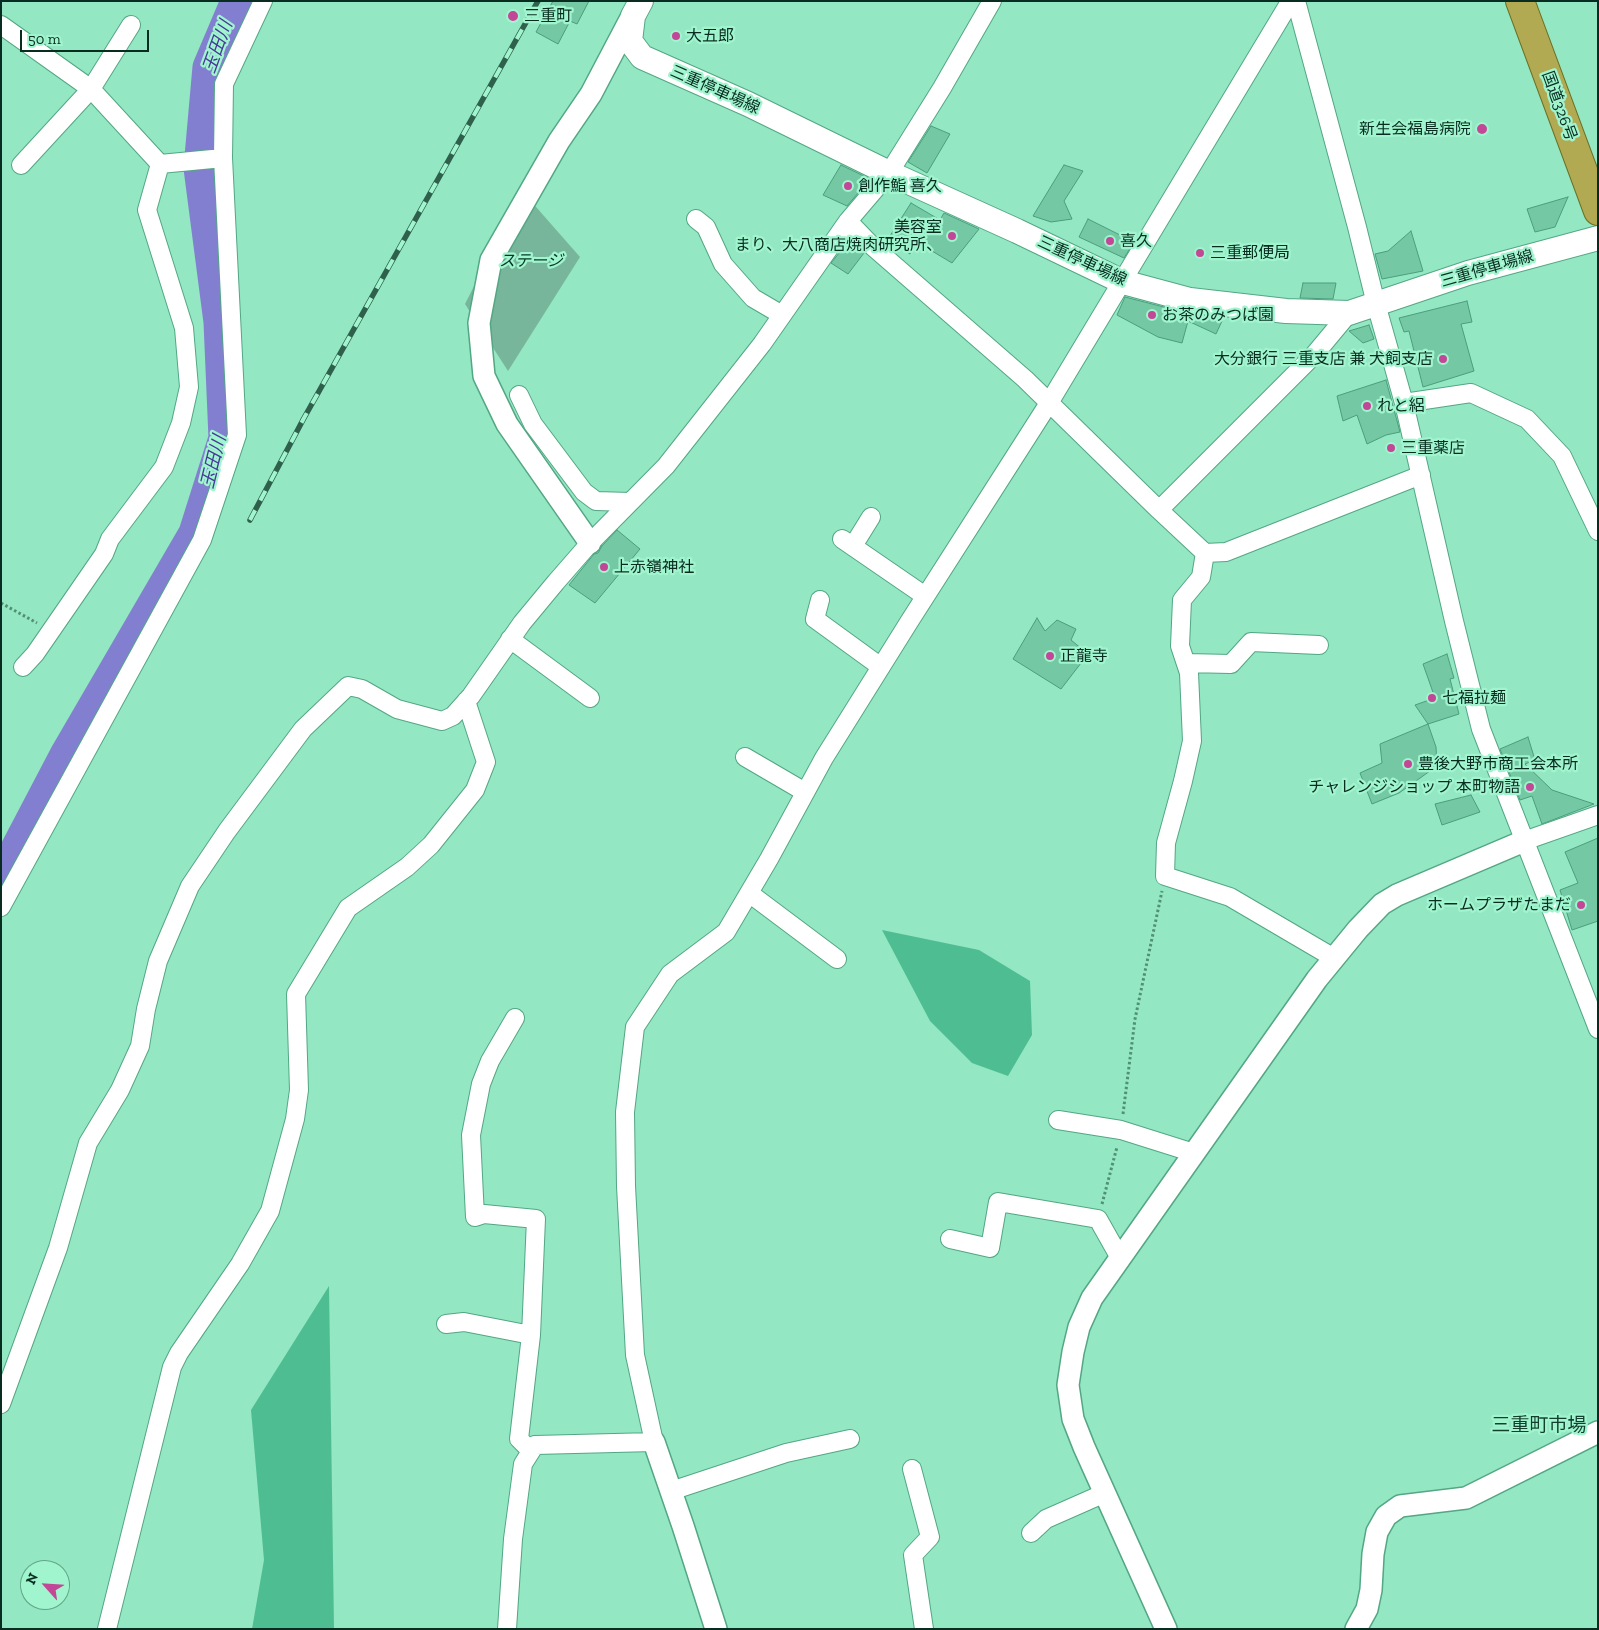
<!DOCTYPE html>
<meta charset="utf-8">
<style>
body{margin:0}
#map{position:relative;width:1599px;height:1630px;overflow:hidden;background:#93e7c2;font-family:"Zilla Slab",serif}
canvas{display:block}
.frame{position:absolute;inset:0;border:2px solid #082d20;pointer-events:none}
.north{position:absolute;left:20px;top:1560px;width:50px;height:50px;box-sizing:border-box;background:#a0f5cf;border:1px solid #63a589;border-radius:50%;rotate:296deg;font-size:14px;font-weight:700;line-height:20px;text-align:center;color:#082d20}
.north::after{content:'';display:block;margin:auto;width:18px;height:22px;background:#c34797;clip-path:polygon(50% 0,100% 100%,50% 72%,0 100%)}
.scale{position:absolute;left:20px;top:30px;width:129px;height:22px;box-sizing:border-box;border:2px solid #082d20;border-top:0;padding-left:6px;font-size:15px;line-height:18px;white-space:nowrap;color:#082d20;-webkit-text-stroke:4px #a0f5cf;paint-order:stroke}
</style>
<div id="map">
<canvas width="1599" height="1630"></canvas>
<div class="frame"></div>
<div class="north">N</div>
<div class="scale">50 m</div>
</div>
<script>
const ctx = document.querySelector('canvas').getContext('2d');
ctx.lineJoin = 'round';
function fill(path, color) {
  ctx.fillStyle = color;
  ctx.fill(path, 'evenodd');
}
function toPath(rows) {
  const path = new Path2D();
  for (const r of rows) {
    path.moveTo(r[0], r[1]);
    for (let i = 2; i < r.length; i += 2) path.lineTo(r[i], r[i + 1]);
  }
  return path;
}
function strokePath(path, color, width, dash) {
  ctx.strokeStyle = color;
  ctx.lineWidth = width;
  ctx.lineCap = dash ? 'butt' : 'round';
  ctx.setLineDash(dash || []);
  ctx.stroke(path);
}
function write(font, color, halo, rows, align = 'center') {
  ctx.font = font + ' "Zilla Slab","Noto Sans JP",serif';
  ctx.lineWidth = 4.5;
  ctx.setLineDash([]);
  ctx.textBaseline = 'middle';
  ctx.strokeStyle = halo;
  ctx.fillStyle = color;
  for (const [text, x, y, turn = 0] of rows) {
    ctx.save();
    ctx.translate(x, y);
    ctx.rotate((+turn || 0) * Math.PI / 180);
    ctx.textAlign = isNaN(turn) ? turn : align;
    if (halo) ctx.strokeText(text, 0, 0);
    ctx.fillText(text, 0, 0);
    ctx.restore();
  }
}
const green = toPath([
 [522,191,580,257,508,371,465,304]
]);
const forest = toPath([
 [882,930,979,950,1030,981,1032,1035,1008,1076,972,1063,930,1021],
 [329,1286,334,1629,252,1629,264,1560,251,1410]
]);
const river = toPath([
 [1,877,66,753,194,533,224,438,219,322,199,168,208,67,236,1]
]);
const building = toPath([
 [553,1,589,1,577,24,570,21,558,44,536,32,553,1],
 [931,126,950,134,927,173,908,162,931,126],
 [841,165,870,179,847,206,823,195,841,165],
 [1064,165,1083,171,1064,201,1072,219,1051,222,1033,216,1064,165],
 [1568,197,1555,227,1535,232,1527,209,1568,197],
 [911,203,940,220,944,213,979,229,952,263,917,242,910,254,888,239,911,203],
 [1088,219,1134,242,1124,258,1079,237,1088,219],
 [1411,231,1423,271,1382,279,1375,254,1388,251,1411,231],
 [849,241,857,246,864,253,848,274,831,263,849,241],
 [1303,283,1336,283,1333,299,1300,298,1303,283],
 [1125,297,1187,313,1203,315,1222,321,1216,334,1188,321,1182,343,1158,337,1117,315,1125,297],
 [1467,301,1472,322,1461,324,1474,371,1423,387,1409,331,1404,332,1399,318,1467,301],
 [1369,325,1374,339,1363,343,1349,331,1369,325],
 [1386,380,1400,432,1386,435,1367,444,1357,415,1343,421,1337,396,1386,380],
 [617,530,640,549,595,603,569,585,594,554,598,553,602,546,617,530],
 [1037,618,1045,631,1057,620,1076,629,1071,640,1088,654,1061,689,1013,659,1037,618],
 [1447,654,1454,678,1450,679,1459,714,1428,724,1415,705,1435,698,1423,664,1447,654],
 [1428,724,1436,747,1437,766,1399,793,1372,804,1360,773,1382,763,1380,744,1428,724],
 [1528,737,1535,760,1525,764,1552,790,1594,804,1542,824,1532,796,1520,800,1500,749,1528,737],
 [1471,795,1480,812,1442,825,1435,804,1471,795],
 [1598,838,1598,921,1572,930,1560,890,1578,883,1565,852,1598,838]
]);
const path = toPath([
 [1,603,37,623],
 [1123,1114,1135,1019,1162,891],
 [1102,1204,1117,1147]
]);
const minor = toPath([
 [1296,1,1357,227,1376,304,1404,403,1454,621,1481,729,1598,1029],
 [1,25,91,89,160,164,223,158],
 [21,165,91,89,131,25],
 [696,219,706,227,723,264,753,298,782,315],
 [848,221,871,245,1025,379,1159,510,1205,553,1226,552,1421,475],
 [519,395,533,424,584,492,596,501,630,502],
 [1404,403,1471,393,1527,419,1562,456,1598,531],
 [1159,510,1314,355,1349,313],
 [842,539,925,596],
 [853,546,871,517],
 [1205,553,1201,577,1182,600,1180,646,1189,673,1192,741,1183,781,1166,843,1165,876,1230,897,1334,958],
 [820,600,815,619,881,667],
 [510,639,590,698],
 [1186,663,1231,664,1251,642,1319,645],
 [23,667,35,654,104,554,110,539,164,467,181,423,189,387,184,328,147,210,160,164],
 [745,757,805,792],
 [1524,841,1598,815],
 [749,893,837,959],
 [1,907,202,540,237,435,223,158,224,84,263,1],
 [515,1018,490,1061,481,1084,471,1135,475,1217,484,1214,536,1219,531,1335,519,1439,531,1451],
 [1058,1120,1121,1130,1194,1153],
 [950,1239,990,1248,998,1202,1098,1219,1120,1258],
 [446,1324,464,1322,531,1335],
 [1,1404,58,1248,88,1143,120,1090,140,1046,146,1009,158,961,190,886,227,831,303,729,348,686,362,689,397,709,442,721,453,716,471,696,522,623,556,582,590,543,666,466,762,344,848,221,889,173,942,88,992,1],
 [912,1469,930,1537,913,1555,924,1629],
 [671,1491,786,1453,850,1439],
 [1031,1533,1046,1519,1105,1493],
 [107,1629,172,1367,179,1353,240,1264,270,1211,295,1119,299,1090,296,994,348,908,407,867,431,845,475,790,486,762,466,701],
 [507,1629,513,1539,523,1464,535,1445,654,1442,635,1355,626,1186,625,1112,635,1027,670,974,726,932,769,859,824,758,909,622,1049,403,1287,7,1294,1]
]);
const tertiary = toPath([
 [590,543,507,424,484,376,479,323,491,260,559,141,591,94,632,16],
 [654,1442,683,1526,716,1629],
 [1166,1629,1084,1447,1073,1419,1068,1385,1073,1352,1079,1327,1092,1298,1317,979,1358,929,1382,904,1397,895,1524,841],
 [1356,1629,1367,1609,1371,1590,1373,1554,1377,1532,1386,1516,1400,1506,1466,1498,1598,1432]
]);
const secondary = toPath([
 [641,1,633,16,630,41,642,57,748,104,889,173,1017,231,1123,282,1190,300,1286,311,1349,313,1468,273,1598,238]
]);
const trunk = toPath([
 [1520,1,1598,211]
]);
const rail = toPath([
 [250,520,304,418,538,1]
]);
const markers = [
 [513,16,6,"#c34797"],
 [676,36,5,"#c34797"],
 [1482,129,6,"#c34797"],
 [848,186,5,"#c34797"],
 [952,236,5,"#c34797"],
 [1110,241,5,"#c34797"],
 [1200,253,5,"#c34797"],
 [1152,315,5,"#c34797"],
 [1443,359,5,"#c34797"],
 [1367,406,5,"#c34797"],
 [1391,448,5,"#c34797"],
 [604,567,5,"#c34797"],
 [1050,656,5,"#c34797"],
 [1432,698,5,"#c34797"],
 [1408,764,5,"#c34797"],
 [1530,787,5,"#c34797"],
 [1581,905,5,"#c34797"]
];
const poiNames = [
 ["三重町",524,16],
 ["大五郎",686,36],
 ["新生会福島病院",1471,129,"right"],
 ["創作鮨 喜久",858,186],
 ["美容室",942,227,"right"],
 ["まり、大八商店焼肉研究所、",942,245,"right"],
 ["喜久",1120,241],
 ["三重郵便局",1210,253],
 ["お茶のみつば園",1162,315],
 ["大分銀行 三重支店 兼 犬飼支店",1433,359,"right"],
 ["れと絽",1377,406],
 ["三重薬店",1401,448],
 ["上赤嶺神社",614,567],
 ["正龍寺",1060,656],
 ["七福拉麺",1442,698],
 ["豊後大野市商工会本所",1418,764],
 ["チャレンジショップ 本町物語",1520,787,"right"],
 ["ホームプラザたまだ",1571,905,"right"]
];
const streetNames = [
 ["三重停車場線",715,90,24],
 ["国道326号",1559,106,70],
 ["三重停車場線",1082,261,25],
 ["三重停車場線",1487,269,-16]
];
const parkNames = [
 ["ステージ",531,261]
];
const waterNames = [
 ["玉田川",218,47,-70],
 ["玉田川",214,462,-76]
];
const quarterNames = [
 ["三重町市場",1539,1426]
];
fill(green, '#77b69a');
fill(forest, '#4fbd92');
strokePath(river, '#837fd0', 31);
fill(building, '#74c8a4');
strokePath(building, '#4a9e7c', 1);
strokePath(minor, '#53a784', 20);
strokePath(tertiary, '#53a784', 24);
strokePath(secondary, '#53a784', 26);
strokePath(trunk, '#6a7125', 30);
strokePath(path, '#529076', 3, [2.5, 2.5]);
strokePath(minor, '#fff', 18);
strokePath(tertiary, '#fff', 21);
strokePath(secondary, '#fff', 24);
strokePath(trunk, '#b2aa53', 28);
strokePath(rail, '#2e604c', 5.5);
strokePath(rail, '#a0f5cf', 4, [11]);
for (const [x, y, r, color] of markers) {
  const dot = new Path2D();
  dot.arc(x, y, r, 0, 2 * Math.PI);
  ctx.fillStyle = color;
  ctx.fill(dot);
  strokePath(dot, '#a0f5cf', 2);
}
write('16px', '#082d20', '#a0f5cf', poiNames, 'left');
write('16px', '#082d20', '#a0f5cf', streetNames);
write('italic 16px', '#033524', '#a0f5cf', parkNames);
write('italic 18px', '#473999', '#a0f5cf', waterNames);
write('19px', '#123f2e', '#a0f5cf', quarterNames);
</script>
